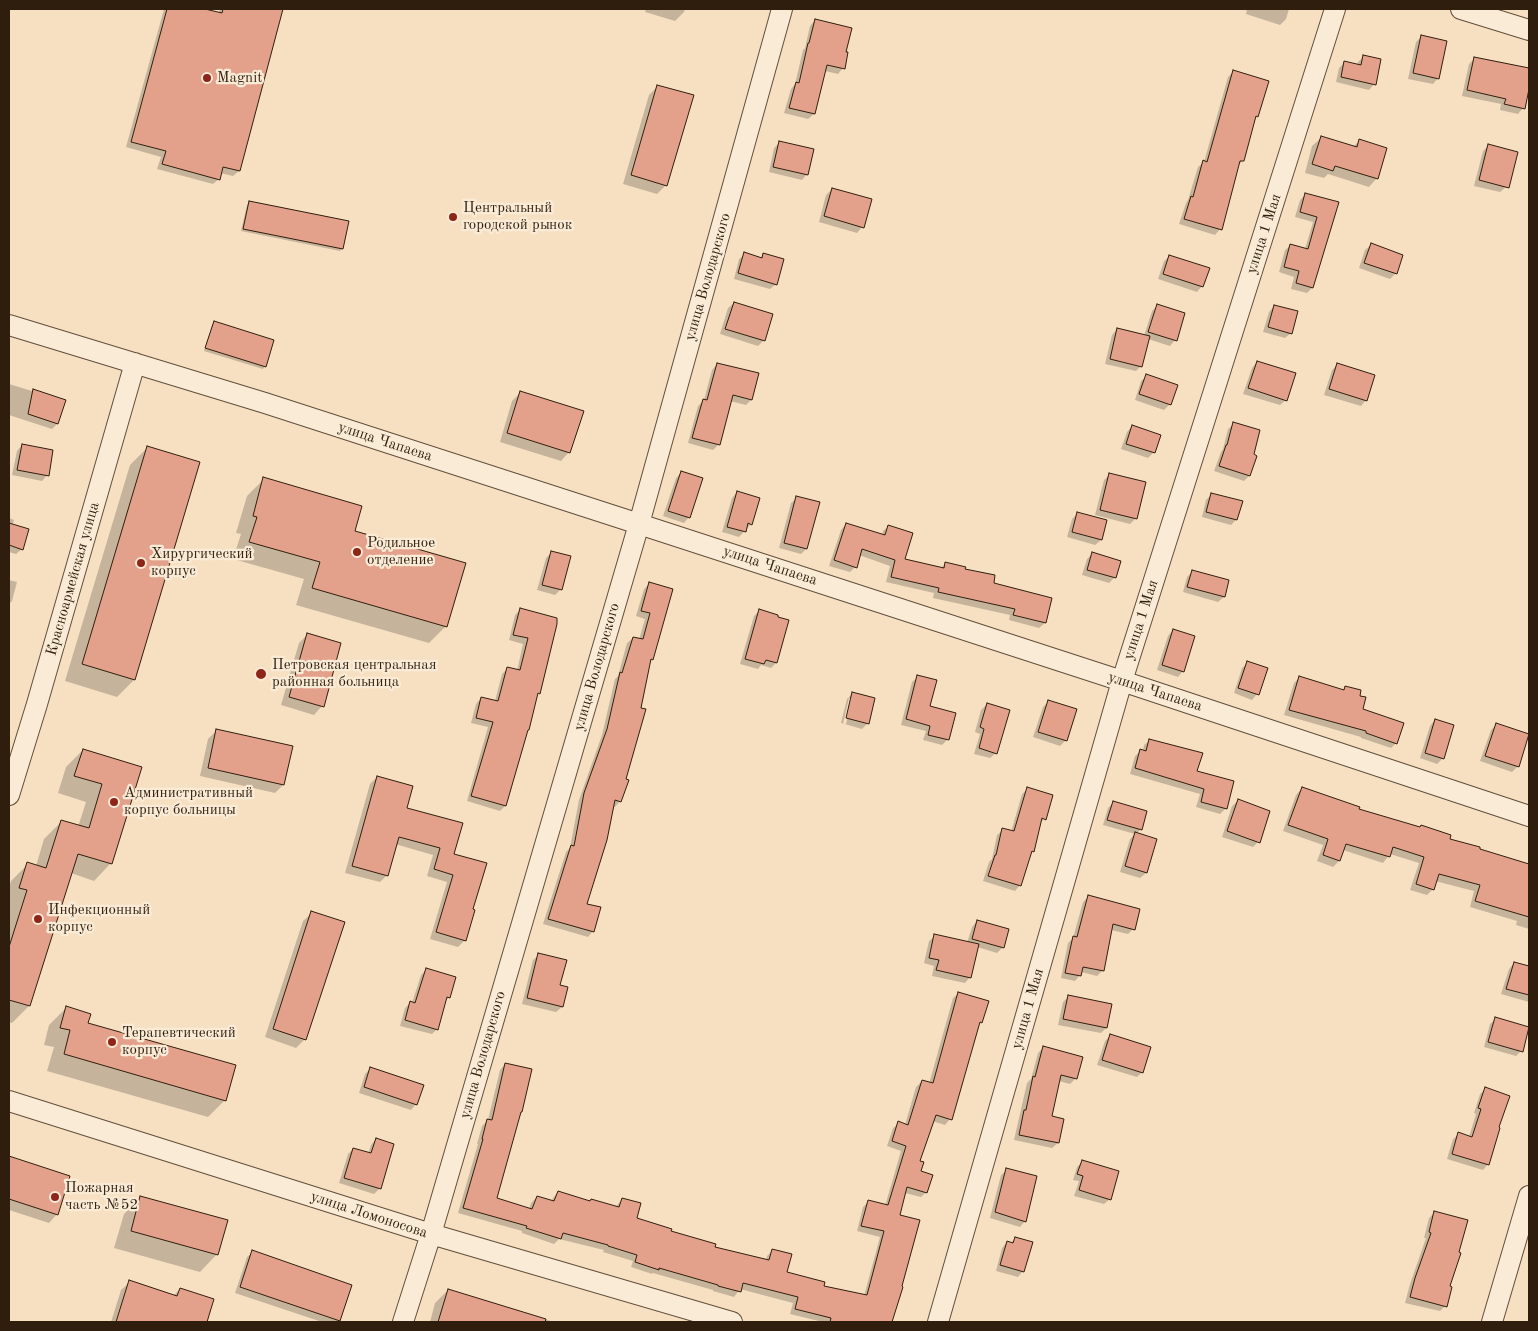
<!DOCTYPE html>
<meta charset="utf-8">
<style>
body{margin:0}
#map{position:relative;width:1538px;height:1331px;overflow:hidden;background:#f7e0c2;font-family:"Old Standard TT",serif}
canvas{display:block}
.frame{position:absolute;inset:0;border:10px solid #2f1e0e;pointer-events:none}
</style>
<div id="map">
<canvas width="1538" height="1331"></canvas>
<div class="frame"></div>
</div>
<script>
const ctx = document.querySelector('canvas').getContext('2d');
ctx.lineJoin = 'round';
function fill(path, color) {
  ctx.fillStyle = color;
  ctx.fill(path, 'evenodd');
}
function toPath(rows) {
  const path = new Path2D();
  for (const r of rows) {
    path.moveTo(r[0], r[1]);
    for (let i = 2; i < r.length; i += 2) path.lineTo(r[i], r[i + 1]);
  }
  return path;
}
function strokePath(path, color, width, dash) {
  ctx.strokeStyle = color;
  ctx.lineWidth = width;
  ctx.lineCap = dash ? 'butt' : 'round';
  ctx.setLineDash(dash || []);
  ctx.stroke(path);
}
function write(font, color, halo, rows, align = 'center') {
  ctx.font = font + ' "Old Standard TT",serif';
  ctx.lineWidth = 4.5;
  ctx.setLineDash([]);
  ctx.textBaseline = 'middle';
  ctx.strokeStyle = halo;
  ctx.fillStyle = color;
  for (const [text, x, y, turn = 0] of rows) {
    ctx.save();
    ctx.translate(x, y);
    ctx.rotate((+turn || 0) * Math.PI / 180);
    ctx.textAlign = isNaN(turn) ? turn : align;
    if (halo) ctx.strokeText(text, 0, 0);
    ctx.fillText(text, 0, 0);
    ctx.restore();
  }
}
const shadow = toPath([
 [164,9,200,9,218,14,220,9,282,9,239,171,233,176,220,173,219,179,213,184,157,169,161,157,126,147],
 [646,9,685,9,684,12,675,21,645,12],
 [1247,9,1289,9,1286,19,1280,25,1246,14],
 [815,20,845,52,843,68,838,74,825,71,814,114,808,119,784,113,791,89,795,84,803,50,805,48,810,26],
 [1421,37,1438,78,1433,84,1408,79,1416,42],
 [1364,56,1374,84,1369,90,1336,82,1339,68,1345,62,1357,65,1358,62],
 [1475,58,1498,71,1529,81,1523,108,1518,114,1500,110,1501,104,1462,96,1469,64],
 [1233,72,1257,116,1254,119,1242,161,1238,166,1220,229,1215,235,1179,224,1186,203,1188,200,1198,167,1204,162,1228,77],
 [658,86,666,185,657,194,623,184,649,95],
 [1321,138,1353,147,1359,141,1377,178,1369,187,1328,174,1324,178,1305,173,1312,146],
 [780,142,807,174,802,180,769,172,774,148],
 [1488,146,1506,187,1500,192,1474,186,1483,151],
 [832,189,862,227,857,233,819,222,826,195],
 [1306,194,1337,203,1312,288,1307,293,1291,289,1294,277,1279,272,1285,250,1291,245,1305,249,1313,222,1295,217,1300,200],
 [249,202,342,249,340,251,241,231,247,205],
 [1371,245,1396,273,1390,279,1359,268,1365,250],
 [745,254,760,258,763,255,776,284,770,289,734,279,739,259],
 [1170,256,1202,286,1197,292,1158,279,1164,261],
 [734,303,764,340,758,346,720,334,728,308],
 [1157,306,1175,340,1170,346,1148,339,1141,366,1136,371,1105,364,1112,335,1117,329,1144,336,1152,311],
 [1274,306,1291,333,1285,338,1263,332,1269,312],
 [214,323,265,366,263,369,204,351,212,325],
 [1257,362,1286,400,1280,405,1243,394,1252,368],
 [717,364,751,400,746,405,730,401,719,444,713,450,688,443,698,406,704,400,712,370],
 [1337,365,1366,400,1361,406,1324,395,1332,370],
 [1147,376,1170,404,1164,410,1135,400,1141,381],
 [9,384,65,401,57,424,52,429,9,415],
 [521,392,569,452,561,461,500,442,512,401],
 [1234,424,1253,455,1256,456,1249,476,1244,481,1214,471,1221,452,1223,449,1228,429],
 [1132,426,1159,435,1153,453,1148,458,1121,449,1127,432],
 [22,445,47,475,42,481,12,475,17,451],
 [147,448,199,463,134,680,117,697,65,681,130,465],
 [681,473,689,517,684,523,663,516,676,478],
 [1110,474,1136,518,1130,524,1095,515,1104,480],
 [264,479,353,532,446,626,429,643,296,605,304,579,233,559,241,534,236,533,247,496],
 [737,492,751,524,739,537,722,532,732,498],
 [1212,494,1236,520,1231,525,1202,517,1206,500],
 [797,498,806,549,801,554,779,548,791,503],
 [1078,513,1101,540,1095,545,1067,537,1072,519],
 [9,518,14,520,12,526,22,549,16,554,9,552],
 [846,524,882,536,883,531,889,526,903,560,940,569,946,563,992,584,1045,623,1039,628,1009,620,1010,615,933,598,934,593,886,582,890,566,859,555,855,567,850,572,829,566,841,530],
 [552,552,561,589,555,595,537,590,546,558],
 [1092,554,1115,577,1109,583,1082,575,1087,559],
 [1192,572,1228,581,1224,597,1218,602,1183,592,1187,577],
 [9,580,17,582,12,601,9,604],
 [649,584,652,659,649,662,620,801,615,807,612,806,586,904,593,931,588,937,543,924,566,852,570,848,579,800,602,735,615,679,618,676,627,643,633,638,639,640,645,619,636,616,644,589],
 [520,610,557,619,505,806,500,811,467,801,488,727,471,723,476,704,481,698,495,701,502,674,508,668,517,671,523,644,509,640,515,615],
 [759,611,776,663,771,668,761,665,758,669,740,664,754,616],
 [1173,630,1183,671,1178,677,1157,670,1168,636],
 [308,634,322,706,314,715,281,705,299,643],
 [1248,663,1257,694,1252,700,1234,693,1242,668],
 [918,677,929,707,948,739,942,745,923,740,926,731,901,725,912,682],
 [1299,678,1342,691,1345,687,1358,697,1362,710,1396,743,1391,748,1361,738,1361,737,1284,715,1294,683],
 [853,693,868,723,862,729,841,723,847,699],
 [849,698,852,698,846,724,843,724],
 [1049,701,1066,740,1060,746,1033,737,1043,707],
 [987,704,996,753,990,758,974,754,980,734,975,732,981,710],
 [1435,720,1443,758,1437,764,1420,758,1430,726],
 [1496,725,1518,766,1512,772,1480,761,1491,730],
 [217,730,283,785,275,793,200,776,208,739],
 [1150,740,1196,771,1226,808,1220,814,1196,807,1200,794,1130,774,1135,756,1141,751,1143,751,1144,745],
 [83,750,140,768,111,863,94,881,71,873,29,1006,12,1023,9,1022,9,912,10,907,9,907,9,887,11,881,28,864,36,866,44,839,61,822,78,827,86,802,58,793,66,767],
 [377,777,405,809,453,855,472,910,465,940,458,947,430,939,447,882,427,876,433,855,395,844,387,875,380,882,345,873,370,784],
 [1302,788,1357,809,1529,869,1529,929,1516,925,1517,921,1470,907,1474,891,1435,881,1433,889,1427,895,1410,890,1419,863,1390,854,1383,863,1343,850,1339,861,1333,867,1317,861,1323,845,1283,831,1296,795],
 [1028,789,1044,819,1039,824,1033,851,1029,855,1020,885,1015,891,983,881,989,862,992,859,997,835,1003,830,1011,832,1022,794],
 [1238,801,1258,842,1253,847,1222,837,1232,806],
 [1113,803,1141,829,1136,834,1146,873,1140,878,1120,872,1130,839,1135,834,1103,825,1108,808],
 [1088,897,1133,929,1128,934,1111,930,1103,970,1097,976,1081,972,1080,975,1075,981,1061,978,1068,943,1073,938,1083,902],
 [312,913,305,1039,296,1048,265,1037,303,921],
 [977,921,1003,947,997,953,977,947,970,977,965,983,932,976,934,966,924,963,929,941,935,936,967,943,972,927],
 [539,955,559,986,562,1007,556,1012,522,1004,533,960],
 [1514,963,1529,968,1529,1002,1501,994,1509,969],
 [427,969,449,997,444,1002,437,1029,432,1034,400,1026,405,1008,410,1003,412,1003,421,975],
 [959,993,981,1022,978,1026,950,1119,945,1125,932,1121,918,1162,926,1192,921,1197,905,1193,899,1216,900,1287,902,1287,890,1322,823,1322,790,1314,793,1303,740,1289,734,1297,713,1291,713,1290,653,1273,652,1274,631,1267,633,1261,603,1252,604,1250,559,1239,554,1244,522,1233,522,1231,458,1213,478,1144,477,1144,482,1126,488,1120,500,1070,505,1064,520,1113,495,1199,529,1209,531,1203,537,1197,551,1202,553,1198,558,1192,589,1202,616,1207,622,1199,635,1218,714,1248,766,1261,767,1256,773,1250,785,1273,822,1287,864,1296,880,1237,857,1231,863,1207,868,1202,885,1206,901,1151,887,1146,893,1128,899,1123,905,1125,916,1087,922,1081,929,1084,953,998],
 [1069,996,1106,1028,1101,1033,1058,1025,1063,1002],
 [66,1008,87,1024,225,1100,208,1117,47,1071,54,1047,44,1045,49,1025],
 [1496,1019,1521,1051,1516,1056,1484,1047,1490,1024],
 [1110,1036,1142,1072,1137,1077,1097,1065,1105,1041],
 [1043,1048,1076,1078,1070,1084,1059,1081,1050,1117,1058,1143,1052,1148,1014,1140,1027,1083,1031,1079,1038,1053],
 [371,1068,416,1104,411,1110,359,1093,365,1074],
 [1486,1089,1497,1128,1488,1164,1483,1170,1447,1159,1453,1139,1459,1134,1469,1137,1476,1114,1474,1113,1480,1094],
 [376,1139,380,1188,374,1194,339,1183,348,1154,353,1149,368,1154,371,1145],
 [9,1158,69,1176,57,1214,49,1223,9,1210],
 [1082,1162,1110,1199,1104,1204,1074,1196,1079,1181,1073,1180,1077,1167],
 [1007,1170,1025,1221,1020,1227,990,1218,1001,1175],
 [141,1197,217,1254,200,1272,114,1248,124,1214],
 [1435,1212,1448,1287,1445,1306,1440,1311,1405,1303,1410,1284,1426,1238,1424,1238,1429,1218],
 [1015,1238,1023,1271,1018,1277,996,1271,1002,1248,1007,1242,1011,1243],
 [253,1252,338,1320,337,1322,322,1322,235,1293,247,1257],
 [130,1282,173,1296,180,1289,213,1300,206,1322,111,1322,121,1290],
 [448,1290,554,1322,430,1322,435,1303]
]);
const building = toPath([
 [167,9,205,9,222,13,223,9,283,9,240,171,223,167,220,180,162,164,166,151,131,142,167,9],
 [815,19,852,28,846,52,848,52,845,69,827,65,815,114,789,108,796,82,799,83,808,43,809,43,815,19],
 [1421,35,1447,41,1439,79,1413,73,1421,35],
 [1363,55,1381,59,1376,85,1341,77,1344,61,1361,65,1363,55],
 [1474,57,1529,68,1529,89,1525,109,1504,104,1506,99,1467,90,1474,57],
 [1233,70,1269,81,1258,117,1256,116,1244,161,1240,161,1222,230,1184,219,1191,196,1193,197,1203,160,1207,162,1233,70],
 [657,85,694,95,667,186,631,175,657,85],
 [1321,136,1357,147,1359,139,1387,148,1378,179,1335,166,1333,171,1312,164,1321,136],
 [779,141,814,149,808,175,773,167,779,141],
 [1488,144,1518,152,1509,188,1479,180,1488,144],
 [832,188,872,199,864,228,824,216,832,188],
 [1305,193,1339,202,1313,288,1296,283,1299,271,1284,267,1290,244,1308,249,1317,217,1300,212,1305,193],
 [249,201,349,221,343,249,243,229,249,201],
 [1371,243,1403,255,1397,274,1364,263,1371,243],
 [744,252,762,258,763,253,784,259,777,285,738,273,744,252],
 [1169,255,1210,268,1203,287,1163,274,1169,255],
 [734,302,773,314,765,341,725,329,734,302],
 [1157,304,1185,313,1177,341,1148,332,1157,304],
 [1274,305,1298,311,1292,334,1268,327,1274,305],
 [214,321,274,340,266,367,205,348,214,321],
 [1117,328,1150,336,1142,367,1110,359,1117,328],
 [1257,361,1296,373,1287,401,1248,388,1257,361],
 [717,363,759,373,752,400,733,395,720,445,692,438,703,399,707,400,717,363],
 [1337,363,1375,375,1367,401,1329,389,1337,363],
 [1146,374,1178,385,1171,405,1139,394,1146,374],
 [33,389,66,400,58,424,28,414,33,389],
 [520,391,584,411,570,453,507,433,520,391],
 [1233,422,1260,430,1254,454,1257,456,1250,476,1219,466,1226,445,1227,445,1233,422],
 [1132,425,1161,435,1155,453,1126,444,1132,425],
 [22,444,53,450,49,476,17,470,22,444],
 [147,446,200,462,135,680,82,664,147,446],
 [681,471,703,478,690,518,668,511,681,471],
 [1109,473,1146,482,1137,519,1100,510,1109,473],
 [263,477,362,506,355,531,466,563,447,627,312,588,320,562,249,542,257,517,253,516,263,477],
 [737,491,760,498,752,525,748,523,746,532,727,527,737,491],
 [1211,493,1243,501,1237,520,1206,512,1211,493],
 [796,496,820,502,807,549,784,543,796,496],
 [1077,512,1107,520,1102,540,1072,532,1077,512],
 [9,523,29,529,23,550,9,545,9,523],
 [846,523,885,535,888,525,913,533,905,559,944,568,945,562,966,567,965,569,995,575,994,583,1052,598,1046,623,1013,615,1015,609,938,592,939,588,891,577,895,560,862,549,857,568,834,560,846,523],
 [551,551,571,556,562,590,542,585,551,551],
 [1092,552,1121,561,1116,578,1087,570,1092,552],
 [1192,570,1229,580,1225,597,1187,587,1192,570],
 [649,582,673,589,653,660,651,659,641,708,646,709,626,779,629,780,621,802,615,800,607,840,587,904,601,907,594,932,548,919,571,845,574,846,584,793,607,729,620,672,622,673,633,637,643,639,650,613,641,611,649,582],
 [520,608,557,618,557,624,540,694,538,693,529,730,528,730,506,806,471,796,493,722,476,718,481,697,498,701,507,667,520,670,528,638,513,635,520,608],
 [759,609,778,615,778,617,789,620,777,663,766,660,764,664,745,659,759,609],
 [1173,629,1195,636,1184,672,1162,665,1173,629],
 [307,633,341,643,324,707,289,697,307,633],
 [1247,661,1268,668,1259,695,1238,688,1247,661],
 [917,675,937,680,930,706,956,713,949,740,928,735,930,726,906,719,917,675],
 [1299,676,1344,690,1345,686,1361,690,1360,696,1366,697,1363,709,1404,723,1397,744,1366,733,1366,731,1289,710,1299,676],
 [852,692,875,698,869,724,846,718,852,692],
 [1048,700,1077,709,1067,741,1038,732,1048,700],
 [987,703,1010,710,997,754,979,748,984,729,980,727,987,703],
 [1435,719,1454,725,1444,759,1425,753,1435,719],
 [1496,723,1529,734,1519,767,1485,756,1496,723],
 [216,729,293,746,284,785,208,768,216,729],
 [1149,739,1203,753,1197,771,1234,781,1227,809,1201,802,1204,789,1135,768,1140,749,1146,751,1149,739],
 [83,749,142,767,112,864,78,854,30,1006,9,1000,9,947,27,890,19,888,27,862,46,868,61,820,89,828,102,784,74,776,83,749],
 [377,776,413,786,407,808,463,823,454,854,487,863,473,909,475,910,466,941,436,932,453,875,434,869,440,848,399,837,388,876,352,866,377,776],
 [1027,787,1053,795,1046,820,1042,818,1034,852,1032,851,1021,886,988,876,995,855,996,855,1002,828,1014,831,1027,787],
 [1302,787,1360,807,1359,809,1420,827,1421,825,1451,835,1450,839,1480,847,1480,849,1529,864,1529,917,1475,901,1480,885,1439,874,1434,890,1416,884,1424,857,1393,847,1390,857,1346,844,1340,861,1323,855,1328,839,1288,825,1302,787],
 [1238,799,1270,811,1260,843,1227,831,1238,799],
 [1113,801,1147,811,1142,830,1107,820,1113,801],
 [1135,832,1157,839,1147,873,1125,866,1135,832],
 [1088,895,1140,909,1135,930,1113,924,1104,971,1083,967,1081,976,1065,973,1073,936,1077,937,1088,895],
 [311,911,345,922,306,1040,273,1029,311,911],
 [977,920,1009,929,1004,948,972,939,977,920],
 [934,934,979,944,971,978,936,970,939,960,929,958,934,934],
 [538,953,567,960,560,985,568,987,563,1007,527,998,538,953],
 [1514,962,1529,966,1529,995,1506,989,1514,962],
 [426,968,456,977,450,998,447,997,438,1030,405,1020,410,1001,415,1003,426,968],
 [958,992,989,1001,982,1023,980,1022,952,1120,936,1115,920,1161,924,1162,921,1171,933,1175,927,1193,907,1187,900,1215,920,1220,902,1286,903,1287,892,1322,830,1322,831,1318,795,1309,798,1297,743,1283,741,1292,718,1286,718,1285,659,1268,659,1270,635,1262,637,1255,608,1246,608,1245,563,1233,561,1239,526,1228,527,1226,463,1208,483,1139,482,1139,487,1119,492,1120,505,1063,532,1069,522,1112,521,1112,497,1198,532,1209,537,1196,554,1201,558,1191,590,1201,591,1199,619,1207,622,1198,641,1203,637,1218,672,1229,671,1231,716,1244,715,1247,769,1260,772,1249,792,1254,787,1272,825,1282,824,1286,867,1295,884,1231,861,1226,868,1200,888,1205,906,1146,892,1141,898,1121,908,1125,922,1080,933,1083,958,992],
 [1068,995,1112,1004,1107,1028,1063,1019,1068,995],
 [66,1006,91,1014,88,1023,236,1065,226,1101,64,1054,70,1030,60,1028,66,1006],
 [1495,1017,1529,1027,1523,1052,1488,1042,1495,1017],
 [1110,1034,1151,1047,1143,1073,1102,1060,1110,1034],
 [1043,1046,1083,1057,1077,1079,1061,1075,1052,1116,1064,1119,1059,1143,1019,1135,1024,1110,1026,1110,1033,1076,1035,1077,1043,1046],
 [370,1067,424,1085,417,1105,364,1087,370,1067],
 [1485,1087,1510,1096,1499,1127,1500,1128,1489,1165,1452,1154,1458,1132,1472,1137,1481,1109,1478,1108,1485,1087],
 [376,1138,394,1144,381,1189,344,1178,353,1148,371,1153,376,1138],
 [9,1156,70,1176,58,1215,9,1199,9,1156],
 [1082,1160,1119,1171,1111,1200,1079,1190,1083,1176,1077,1174,1082,1160],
 [1006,1168,1037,1176,1026,1222,995,1212,1006,1168],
 [140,1196,228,1220,218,1255,131,1231,140,1196],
 [1434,1211,1468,1220,1459,1252,1461,1253,1450,1286,1452,1287,1447,1307,1410,1297,1415,1278,1431,1233,1429,1232,1434,1211],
 [1015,1237,1033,1242,1024,1272,1000,1265,1007,1241,1013,1243,1015,1237],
 [252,1250,352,1285,340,1321,240,1287,252,1250],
 [129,1280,177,1296,180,1288,214,1299,207,1322,116,1322,129,1280],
 [448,1289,546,1319,545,1322,438,1322,448,1289]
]);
const minor = toPath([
 [1461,9,1529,30],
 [9,325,265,403,639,524,1122,681,1529,816],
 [9,795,37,704,135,363],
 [9,1101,431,1234,732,1322],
 [403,1322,431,1234,639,524,782,9],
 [938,1322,1122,681,1335,9],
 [1492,1322,1529,1196]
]);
const markers = [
 [207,78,5,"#8f2418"],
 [453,217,5,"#8f2418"],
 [357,552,5,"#8f2418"],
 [141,563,5,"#8f2418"],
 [261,674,6,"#8f2418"],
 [114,802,5,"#8f2418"],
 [38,919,5,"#8f2418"],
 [112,1042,5,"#8f2418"],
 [55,1197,5,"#8f2418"]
];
const poiNames = [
 ["Magnit",217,78],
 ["Центральный",463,208],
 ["городской рынок",463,225],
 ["Родильное",367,543],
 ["отделение",367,560],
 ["Хирургический",151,554],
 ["корпус",151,571],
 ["Петровская центральная",272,665],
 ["районная больница",272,682],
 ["Административный",124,793],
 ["корпус больницы",124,810],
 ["Инфекционный",48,910],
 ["корпус",48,927],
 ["Терапевтический",122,1033],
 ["корпус",122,1050],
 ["Пожарная",65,1188],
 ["часть №52",65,1205]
];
const streetNames = [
 ["улица 1 Мая",1264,234,-72],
 ["улица Володарского",708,277,-74],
 ["улица Чапаева",385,442,18],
 ["улица Чапаева",770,566,18],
 ["Красноармейская улица",73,579,-74],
 ["улица 1 Мая",1141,620,-72],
 ["улица Володарского",597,667,-74],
 ["улица Чапаева",1155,692,18],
 ["улица 1 Мая",1028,1009,-74],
 ["улица Володарского",483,1055,-74],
 ["улица Ломоносова",369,1215,18]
];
fill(shadow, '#0003');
fill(building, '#e3a18b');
strokePath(building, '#2f1e0e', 1);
strokePath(minor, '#614e3b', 22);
strokePath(minor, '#faebd7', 20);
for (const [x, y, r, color] of markers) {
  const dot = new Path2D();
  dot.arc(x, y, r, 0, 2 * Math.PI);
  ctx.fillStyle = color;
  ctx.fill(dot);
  strokePath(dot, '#faebd7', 2);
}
write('15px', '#2f1e0e', '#faebd7', poiNames, 'left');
write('15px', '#2f1e0e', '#faebd7', streetNames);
</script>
